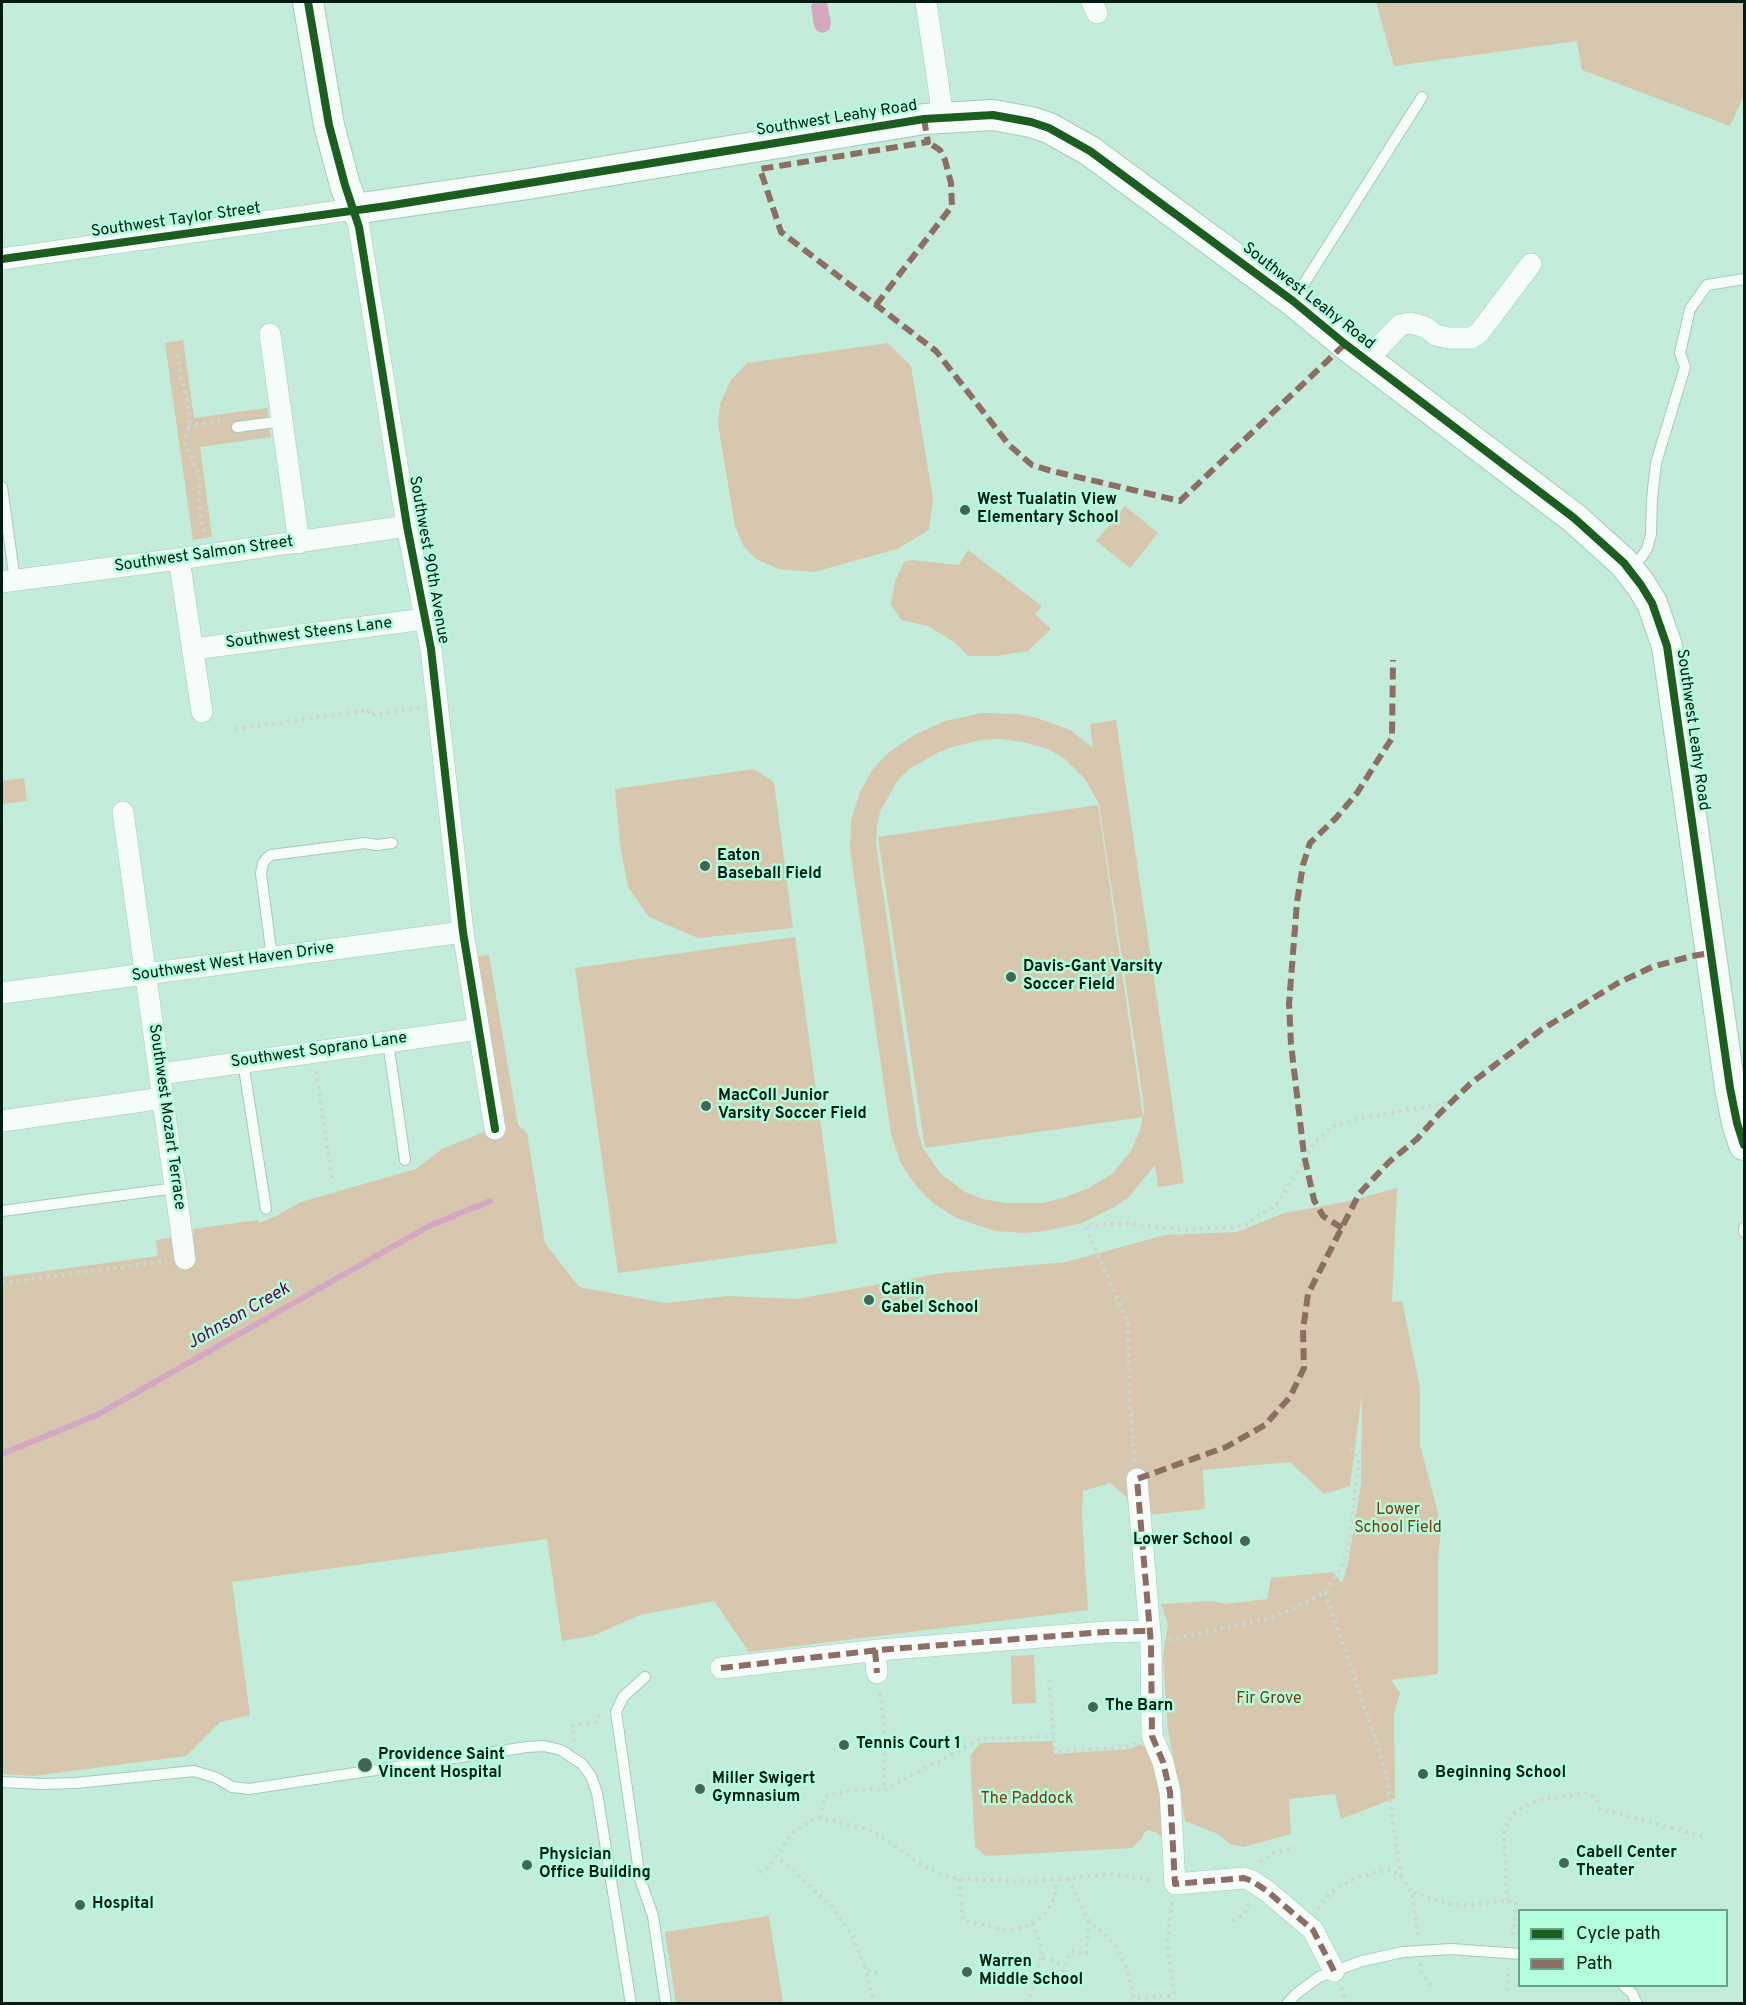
<!DOCTYPE html>
<style>
body{margin:0}
#map{position:relative;width:1746px;height:2005px;overflow:hidden;background:#c3ecda;font-family:Overpass,sans-serif}
canvas{display:block}
.frame{position:absolute;inset:0;border:3px solid #001b10;pointer-events:none}
.legend{position:absolute;left:1518px;top:1909px;width:210px;height:78px;box-sizing:border-box;background:#b2fddc;border:2px solid #6ba38a;margin:0;padding:8px 10px;list-style:none;font-size:18px;color:#001b10}
.legend li{display:flex;align-items:center;gap:12px;height:30px}
.legend b{width:30px;border:2px solid #6ba38a}
</style>
<div id="map">
<canvas width="1746" height="2005"></canvas>
<div class="frame"></div>
<ul class="legend">
<li><b style="height:8px;background:#1b5e20"></b>Cycle path</li>
<li><b style="height:8px;background:#8d6e63"></b>Path</li>
</ul>
</div>
<script>
const ctx = document.querySelector('canvas').getContext('2d');
ctx.lineJoin = 'round';
function fill(path, color) {
  ctx.fillStyle = color;
  ctx.fill(path, 'evenodd');
}
function toPath(rows) {
  const path = new Path2D();
  for (const r of rows) {
    path.moveTo(r[0], r[1]);
    for (let i = 2; i < r.length; i += 2) path.lineTo(r[i], r[i + 1]);
  }
  return path;
}
function strokePath(path, color, width, dash) {
  ctx.strokeStyle = color;
  ctx.lineWidth = width;
  ctx.lineCap = dash ? 'butt' : 'round';
  ctx.setLineDash(dash || []);
  ctx.stroke(path);
}
function write(font, color, halo, rows, align = 'center') {
  ctx.font = font + ' Overpass,sans-serif';
  ctx.lineWidth = 5;
  ctx.setLineDash([]);
  ctx.textBaseline = 'middle';
  ctx.strokeStyle = halo;
  ctx.fillStyle = color;
  for (const [text, x, y, turn = 0] of rows) {
    ctx.save();
    ctx.translate(x, y);
    ctx.rotate((+turn || 0) * Math.PI / 180);
    ctx.textAlign = isNaN(turn) ? turn : align;
    if (halo) ctx.strokeText(text, 0, 0);
    ctx.fillText(text, 0, 0);
    ctx.restore();
  }
}
const green = toPath([
 [1376,2,1744,2,1744,95,1730,126,1582,70,1577,41,1394,66],
 [183,340,194,418,267,408,271,437,200,447,212,537,193,540,165,343],
 [888,343,911,366,933,499,929,530,897,549,814,572,779,569,756,559,744,547,735,526,718,424,720,404,731,380,747,363],
 [1125,506,1158,533,1130,568,1096,541],
 [968,550,1042,606,1035,614,1051,629,1028,651,996,656,968,656,954,642,928,626,901,620,891,604,895,582,904,562,911,560,959,565],
 [982,713,1018,714,1037,718,1070,730,1093,748,1090,724,1116,720,1184,1183,1158,1187,1155,1165,1129,1197,1116,1206,1082,1223,1045,1231,1025,1233,995,1231,956,1218,934,1204,917,1187,901,1164,891,1134,850,849,851,820,860,792,873,769,888,753,914,735,945,721],
 [1000,739,1023,742,1048,749,1065,759,1085,779,1099,804,1143,1099,1144,1111,1140,1130,1131,1151,1112,1174,1087,1189,1062,1198,1043,1203,1005,1203,983,1199,965,1192,940,1173,923,1148,918,1133,876,844,877,827,880,812,897,781,909,769,939,752,956,746,981,740],
 [754,769,774,782,793,928,698,938,649,917,628,887,620,845,615,789],
 [24,778,27,801,2,804,2,781],
 [1098,805,1143,1117,925,1148,878,837],
 [795,937,837,1243,618,1273,575,968],
 [489,955,518,1125,527,1133,545,1243,579,1287,665,1303,728,1296,796,1299,943,1273,1066,1262,1165,1235,1237,1232,1284,1213,1345,1202,1397,1188,1392,1302,1402,1301,1420,1388,1420,1445,1437,1509,1441,1531,1438,1561,1438,1674,1391,1680,1400,1693,1394,1714,1395,1798,1341,1819,1335,1794,1289,1799,1291,1834,1243,1847,1230,1844,1218,1834,1185,1821,1168,1730,1163,1656,1168,1624,1161,1604,1212,1601,1225,1604,1267,1599,1271,1578,1333,1572,1342,1583,1348,1564,1361,1484,1362,1394,1350,1486,1324,1494,1290,1462,1203,1470,1205,1509,1148,1515,1110,1483,1083,1491,1082,1517,1088,1610,749,1652,714,1601,640,1615,592,1636,562,1641,547,1539,232,1582,250,1715,220,1722,186,1756,33,1776,2,1774,2,1277,158,1256,156,1240,194,1234,193,1229,258,1220,259,1223,276,1216,301,1202,416,1169,442,1149,496,1127,472,957],
 [1034,1655,1036,1703,1012,1704,1011,1656],
 [1052,1741,1054,1754,1130,1749,1140,1744,1148,1749,1160,1778,1165,1839,1155,1832,1148,1830,1144,1833,1142,1838,1132,1848,986,1856,975,1847,970,1756,980,1743],
 [769,1916,783,2003,676,2003,665,1932]
]);
const water = toPath([
 [814,2,827,3,831,23,829,30,823,33,817,31,814,26,811,6]
]);
const stream = toPath([
 [2,1454,97,1415,429,1226,490,1201]
]);
const path = toPath([
 [178,354,179,369,187,400,190,419,185,443,200,478,199,506,205,537],
 [188,426,225,420],
 [235,729,368,710,369,715,420,708],
 [316,1071,332,1179],
 [2,1283,167,1261],
 [1135,1461,1130,1408,1128,1323,1085,1226,1123,1223,1185,1230,1243,1226,1276,1205,1315,1142,1334,1126,1357,1119,1451,1102],
 [1325,1592,1375,1737,1386,1774,1401,1876],
 [1169,1640,1266,1619,1295,1608,1325,1592,1342,1566,1348,1549,1359,1460,1355,1453,1350,1448],
 [1049,1680,1055,1751,1113,1748,1130,1746,1136,1743],
 [878,1695,880,1695,882,1704,885,1743,884,1789],
 [575,1741,572,1726,596,1722,600,1713],
 [821,1818,824,1797,840,1792,870,1789,884,1790,980,1739,1054,1736],
 [775,1855,793,1870,832,1907,850,1932,865,1966,871,1972,883,1974],
 [1260,1862,1271,1854,1295,1847],
 [759,1872,768,1868,793,1832,811,1820,821,1818,873,1831,920,1864,937,1873,959,1879,1013,1881,1056,1880,1110,1874,1155,1881],
 [959,1879,963,1920,995,1928,1010,1930,1026,1926,1044,1915,1055,1898,1056,1880],
 [1068,1879,1089,1921,1107,1936,1116,1947,1127,1969,1134,1998,1174,1996],
 [1413,1893,1451,1904,1473,1905,1500,1901,1516,1902,1512,1940],
 [1507,1901,1504,1831,1512,1815,1523,1807,1539,1800,1586,1793,1597,1799,1600,1809,1702,1836],
 [1172,1902,1167,1943,1174,1996],
 [1318,1909,1331,1892,1355,1878,1372,1873,1390,1870,1401,1876,1412,1893,1418,1938],
 [1232,1921,1243,1915,1250,1903],
 [1032,1923,1041,1946,1041,1957,1065,1965],
 [1421,1963,1421,1972,1432,1988],
 [865,1966,874,2004],
 [1061,1979,1071,1951,1086,1954,1089,1922],
 [1341,1988,1347,2004],
 [1507,1991,1509,1968],
 [1028,2004,1041,1957],
 [1131,2004,1134,1998],
 [1149,2004,1150,1997]
]);
const lane = toPath([
 [1293,301,1422,97],
 [237,427,283,421],
 [2,487,15,581],
 [1633,569,1647,549,1651,534,1652,499,1656,463,1685,367,1680,353,1690,309,1707,285,1744,279],
 [272,957,261,874,263,863,267,858,271,855,365,843,377,845,392,843],
 [388,1042,405,1160],
 [243,1062,266,1209],
 [2,1211,176,1188],
 [1744,1228,1744,1232],
 [645,1677,623,1697,616,1712,640,1879,653,1916,666,2004],
 [2,1782,42,1784,76,1783,194,1771,217,1778,232,1787,249,1789,527,1747,544,1746,561,1750,582,1764,591,1776,597,1793,631,2004],
 [1624,1986,1632,1993,1637,2004],
 [1287,2004,1296,1994,1319,1977,1362,1961,1403,1952,1451,1949,1520,1954]
]);
const street = toPath([
 [926,2,943,117],
 [1092,2,1097,13],
 [2,259,354,209,359,227,407,526,431,649,463,932,495,1129],
 [270,334,299,543],
 [1367,360,1400,325,1411,323,1425,327,1436,335,1449,338,1471,338,1479,333,1531,264],
 [179,559,202,712],
 [2,582,179,559,407,526],
 [193,649,425,619],
 [123,812,185,1259],
 [2,993,463,932],
 [160,1074,479,1029],
 [2,1121,163,1098],
 [1137,1479,1151,1644,1152,1736,1163,1762,1170,1792,1175,1884,1244,1878,1252,1881,1267,1891,1313,1930,1334,1971],
 [875,1650,877,1673],
 [721,1668,879,1650,1105,1632,1150,1631]
]);
const secondary = toPath([
 [308,2,329,125,345,185,354,209,528,184,924,119,993,115,1031,122,1049,128,1090,151,1293,301,1345,344,1574,518,1624,563,1641,585,1652,603,1667,646,1730,1088,1737,1123,1744,1145]
]);
const quiet = toPath([
 [924,119,928,142,760,169,781,232,936,351,1009,445,1032,465,1052,471,1180,501,1345,344],
 [876,305,952,206,951,183,945,160,940,150,928,142],
 [1342,1228,1323,1216,1314,1200,1304,1155,1291,1044,1289,1004,1297,902,1303,865,1310,843,1336,818,1357,793,1392,738,1393,660],
 [875,1650,877,1673],
 [721,1668,879,1650,1105,1632,1150,1631],
 [1334,1971,1313,1930,1267,1891,1252,1881,1244,1878,1175,1884,1170,1792,1163,1762,1152,1736,1151,1644,1137,1479,1226,1447,1265,1425,1290,1397,1304,1368,1303,1330,1308,1294,1359,1194,1389,1162,1417,1139,1440,1113,1470,1084,1541,1030,1618,983,1652,967,1692,956,1711,953]
]);
const cycleway = toPath([
 [308,2,329,125,345,185,359,227,407,526,431,649,463,932,495,1129],
 [2,259,387,206,924,119,993,115,1031,122,1049,128,1090,151,1293,301,1345,344,1574,518,1624,563,1641,585,1652,603,1667,646,1730,1088,1737,1123,1744,1145]
]);
const markers = [
 [965,510,6,"#446457"],
 [705,866,6,"#446457"],
 [1011,977,6,"#446457"],
 [706,1106,6,"#446457"],
 [869,1300,6,"#446457"],
 [1245,1541,6,"#446457"],
 [1093,1707,6,"#446457"],
 [844,1745,6,"#446457"],
 [365,1765,8,"#446457"],
 [1423,1774,6,"#446457"],
 [700,1789,6,"#446457"],
 [1564,1863,6,"#446457"],
 [527,1865,6,"#446457"],
 [80,1905,6,"#446457"],
 [967,1972,6,"#446457"]
];
const streetNames = [
 ["Southwest Leahy Road",837,119,-9],
 ["Southwest Taylor Street",176,221,-8],
 ["Southwest Leahy Road",1308,297,38],
 ["Southwest Salmon Street",204,555,-8],
 ["Southwest 90th Avenue",428,560,80],
 ["Southwest Steens Lane",309,634,-7],
 ["Southwest Leahy Road",1692,730,82],
 ["Southwest West Haven Drive",233,963,-8],
 ["Southwest Soprano Lane",319,1051,-8],
 ["Southwest Mozart Terrace",166,1117,82]
];
const poiNames = [
 ["West Tualatin View",977,501],
 ["Elementary School",977,519],
 ["Eaton",717,857],
 ["Baseball Field",717,875],
 ["Davis-Gant Varsity",1023,968],
 ["Soccer Field",1023,986],
 ["MacColl Junior",718,1097],
 ["Varsity Soccer Field",718,1115],
 ["Catlin",881,1291],
 ["Gabel School",881,1309],
 ["Lower School",1233,1541,"right"],
 ["The Barn",1105,1707],
 ["Tennis Court 1",856,1745],
 ["Providence Saint",378,1756],
 ["Vincent Hospital",378,1774],
 ["Beginning School",1435,1774],
 ["Miller Swigert",712,1780],
 ["Gymnasium",712,1798],
 ["Cabell Center",1576,1854],
 ["Theater",1576,1872],
 ["Physician",539,1856],
 ["Office Building",539,1874],
 ["Hospital",92,1905],
 ["Warren",979,1963],
 ["Middle School",979,1981]
];
const parkNames = [
 ["Lower",1398,1511],
 ["School Field",1398,1529],
 ["Fir Grove",1269,1700],
 ["The Paddock",1027,1800]
];
const waterNames = [
 ["Johnson Creek",239,1317,-30]
];
fill(green, '#d7c7af');
fill(water, '#d4a8c3');
strokePath(stream, '#d4a8c3', 6);
strokePath(lane, '#a5c9ba', 12);
strokePath(street, '#a5c9ba', 22);
strokePath(secondary, '#a5c9ba', 32);
strokePath(path, '#cbd8d2', 4, [3, 4.5]);
strokePath(lane, '#f6fcf9', 10);
strokePath(street, '#f6fcf9', 21);
strokePath(secondary, '#f6fcf9', 30);
strokePath(quiet, '#8d6e63', 6, [12, 6]);
strokePath(cycleway, '#1b5e20', 8);
for (const [x, y, r, color] of markers) {
  const dot = new Path2D();
  dot.arc(x, y, r, 0, 2 * Math.PI);
  ctx.fillStyle = color;
  ctx.fill(dot);
  strokePath(dot, '#b2fddc', 2);
}
write('16px', '#001b10', '#b2fddc', streetNames);
write('bold 16px', '#001b10', '#b2fddc', poiNames, 'left');
write('16px', '#82370d', '#b2fddc', parkNames);
write('italic 18px', '#660249', '#b2fddc', waterNames);
</script>
